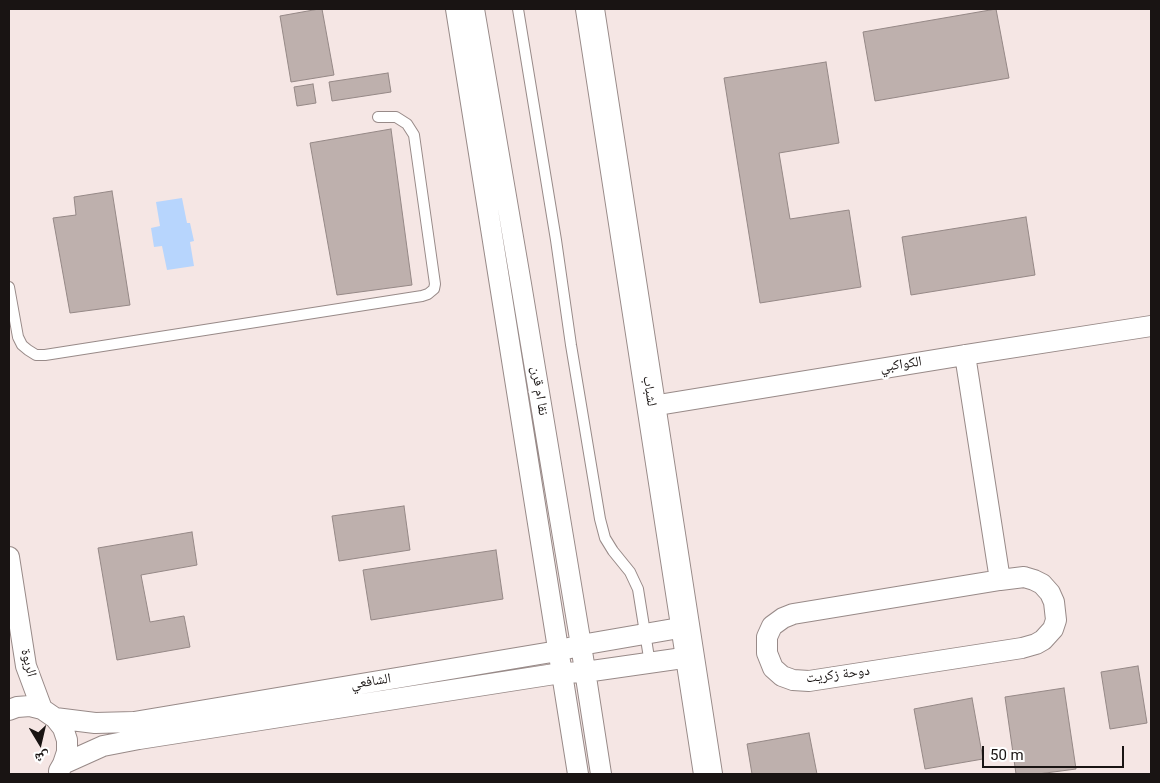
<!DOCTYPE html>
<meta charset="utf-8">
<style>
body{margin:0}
#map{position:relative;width:1160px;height:783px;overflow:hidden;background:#f5e6e4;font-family:Roboto,"Noto Naskh Arabic",sans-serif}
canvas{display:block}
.frame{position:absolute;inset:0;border:10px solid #191413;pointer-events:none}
.north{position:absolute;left:15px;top:718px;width:50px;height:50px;-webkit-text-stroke:4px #fff;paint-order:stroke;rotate:171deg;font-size:14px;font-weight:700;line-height:20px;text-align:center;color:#191413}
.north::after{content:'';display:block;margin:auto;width:18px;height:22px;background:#191413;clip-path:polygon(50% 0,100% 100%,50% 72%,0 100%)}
.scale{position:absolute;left:982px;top:746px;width:142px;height:22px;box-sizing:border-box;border:2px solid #191413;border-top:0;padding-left:6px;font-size:15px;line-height:18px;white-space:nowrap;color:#191413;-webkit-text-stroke:4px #fff;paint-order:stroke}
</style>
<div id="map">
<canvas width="1160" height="783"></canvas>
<div class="frame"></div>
<div class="north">ش</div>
<div class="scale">50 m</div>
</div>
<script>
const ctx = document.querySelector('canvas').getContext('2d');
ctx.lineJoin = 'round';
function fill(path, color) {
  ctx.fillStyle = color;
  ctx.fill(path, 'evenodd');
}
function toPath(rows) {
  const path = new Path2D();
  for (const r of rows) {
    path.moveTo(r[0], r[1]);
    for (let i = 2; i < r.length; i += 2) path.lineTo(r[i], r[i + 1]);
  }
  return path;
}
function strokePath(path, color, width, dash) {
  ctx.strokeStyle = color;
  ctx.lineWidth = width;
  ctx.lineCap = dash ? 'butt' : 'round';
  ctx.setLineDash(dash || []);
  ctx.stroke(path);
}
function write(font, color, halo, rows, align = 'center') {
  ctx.font = font + ' Roboto,"Noto Naskh Arabic",sans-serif';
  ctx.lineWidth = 5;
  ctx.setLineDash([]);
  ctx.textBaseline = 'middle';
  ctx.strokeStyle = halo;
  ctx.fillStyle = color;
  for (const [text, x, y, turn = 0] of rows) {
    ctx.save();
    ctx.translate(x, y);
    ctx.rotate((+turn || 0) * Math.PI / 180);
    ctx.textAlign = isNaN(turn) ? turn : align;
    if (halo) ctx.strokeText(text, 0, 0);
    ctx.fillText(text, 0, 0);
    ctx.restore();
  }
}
const water = toPath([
 [182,198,187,223,190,223,194,241,190,242,194,266,167,270,162,246,154,247,151,228,160,226,156,202]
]);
const building = toPath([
 [319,9,322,9,334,75,291,82,280,16,319,9],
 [996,9,1009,78,875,101,863,32,996,9],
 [826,62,839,143,779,153,790,219,849,210,861,287,760,303,724,78,826,62],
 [388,73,391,92,332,101,329,82,388,73],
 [313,84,316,103,297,106,294,87,313,84],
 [391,129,412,285,337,295,310,143,391,129],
 [112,191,130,305,70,313,53,218,76,215,74,197,112,191],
 [1026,217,1035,275,911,295,902,237,1026,217],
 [404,506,410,550,339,561,332,516,404,506],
 [192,532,197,565,141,575,150,622,184,616,190,647,117,660,98,548,192,532],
 [496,550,503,599,371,620,363,570,496,550],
 [1138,666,1147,723,1110,729,1101,672,1138,666],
 [1064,688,1076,769,1038,774,1016,774,1005,697,1064,688],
 [972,698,983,759,925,769,914,709,972,698],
 [809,733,817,774,752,774,747,744,809,733]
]);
const lane = toPath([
 [518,9,556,240,571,345,600,519,605,538,613,551,630,572,638,589,650,664],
 [9,287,18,337,22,345,28,350,36,355,45,355,422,296,428,294,434,289,435,284,414,135,407,124,396,117,378,117]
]);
const street = toPath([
 [456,9,578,774],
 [474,9,521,284,581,645,601,774],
 [965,355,1000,580],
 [652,406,965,355,1151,326],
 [9,557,26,666,42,709],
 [1024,577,1034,580,1042,584,1050,593,1054,602,1056,620,1053,629,1043,640,1036,644,1022,648,809,681,793,680,782,676,773,668,767,653,767,637,772,626,783,618,793,614,1000,580,1024,577],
 [9,710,17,707,30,706,42,709,55,718,63,728,67,740,67,752,63,764,59,771],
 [55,718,95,723,134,722,558,651,581,645,685,627],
 [63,764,103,746,139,739,561,673,585,672,690,657]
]);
const secondary = toPath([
 [590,9,708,774]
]);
const streetNames = [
 ["الكواكبي",901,365,-9],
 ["نقا ام قرن",539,391,81],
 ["لشباب",649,391,81],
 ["الربوة",28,663,76],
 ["دوحة زكريت",838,675,-7],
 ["الشافعي",371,682,-9]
];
fill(water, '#b7d5fd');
fill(building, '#beb0ad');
strokePath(building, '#958886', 1);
strokePath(lane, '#988a88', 12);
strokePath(street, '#988a88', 22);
strokePath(secondary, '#988a88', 30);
strokePath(lane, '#fff', 10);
strokePath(street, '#fff', 20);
strokePath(secondary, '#fff', 28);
write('14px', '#191413', '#fff', streetNames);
</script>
